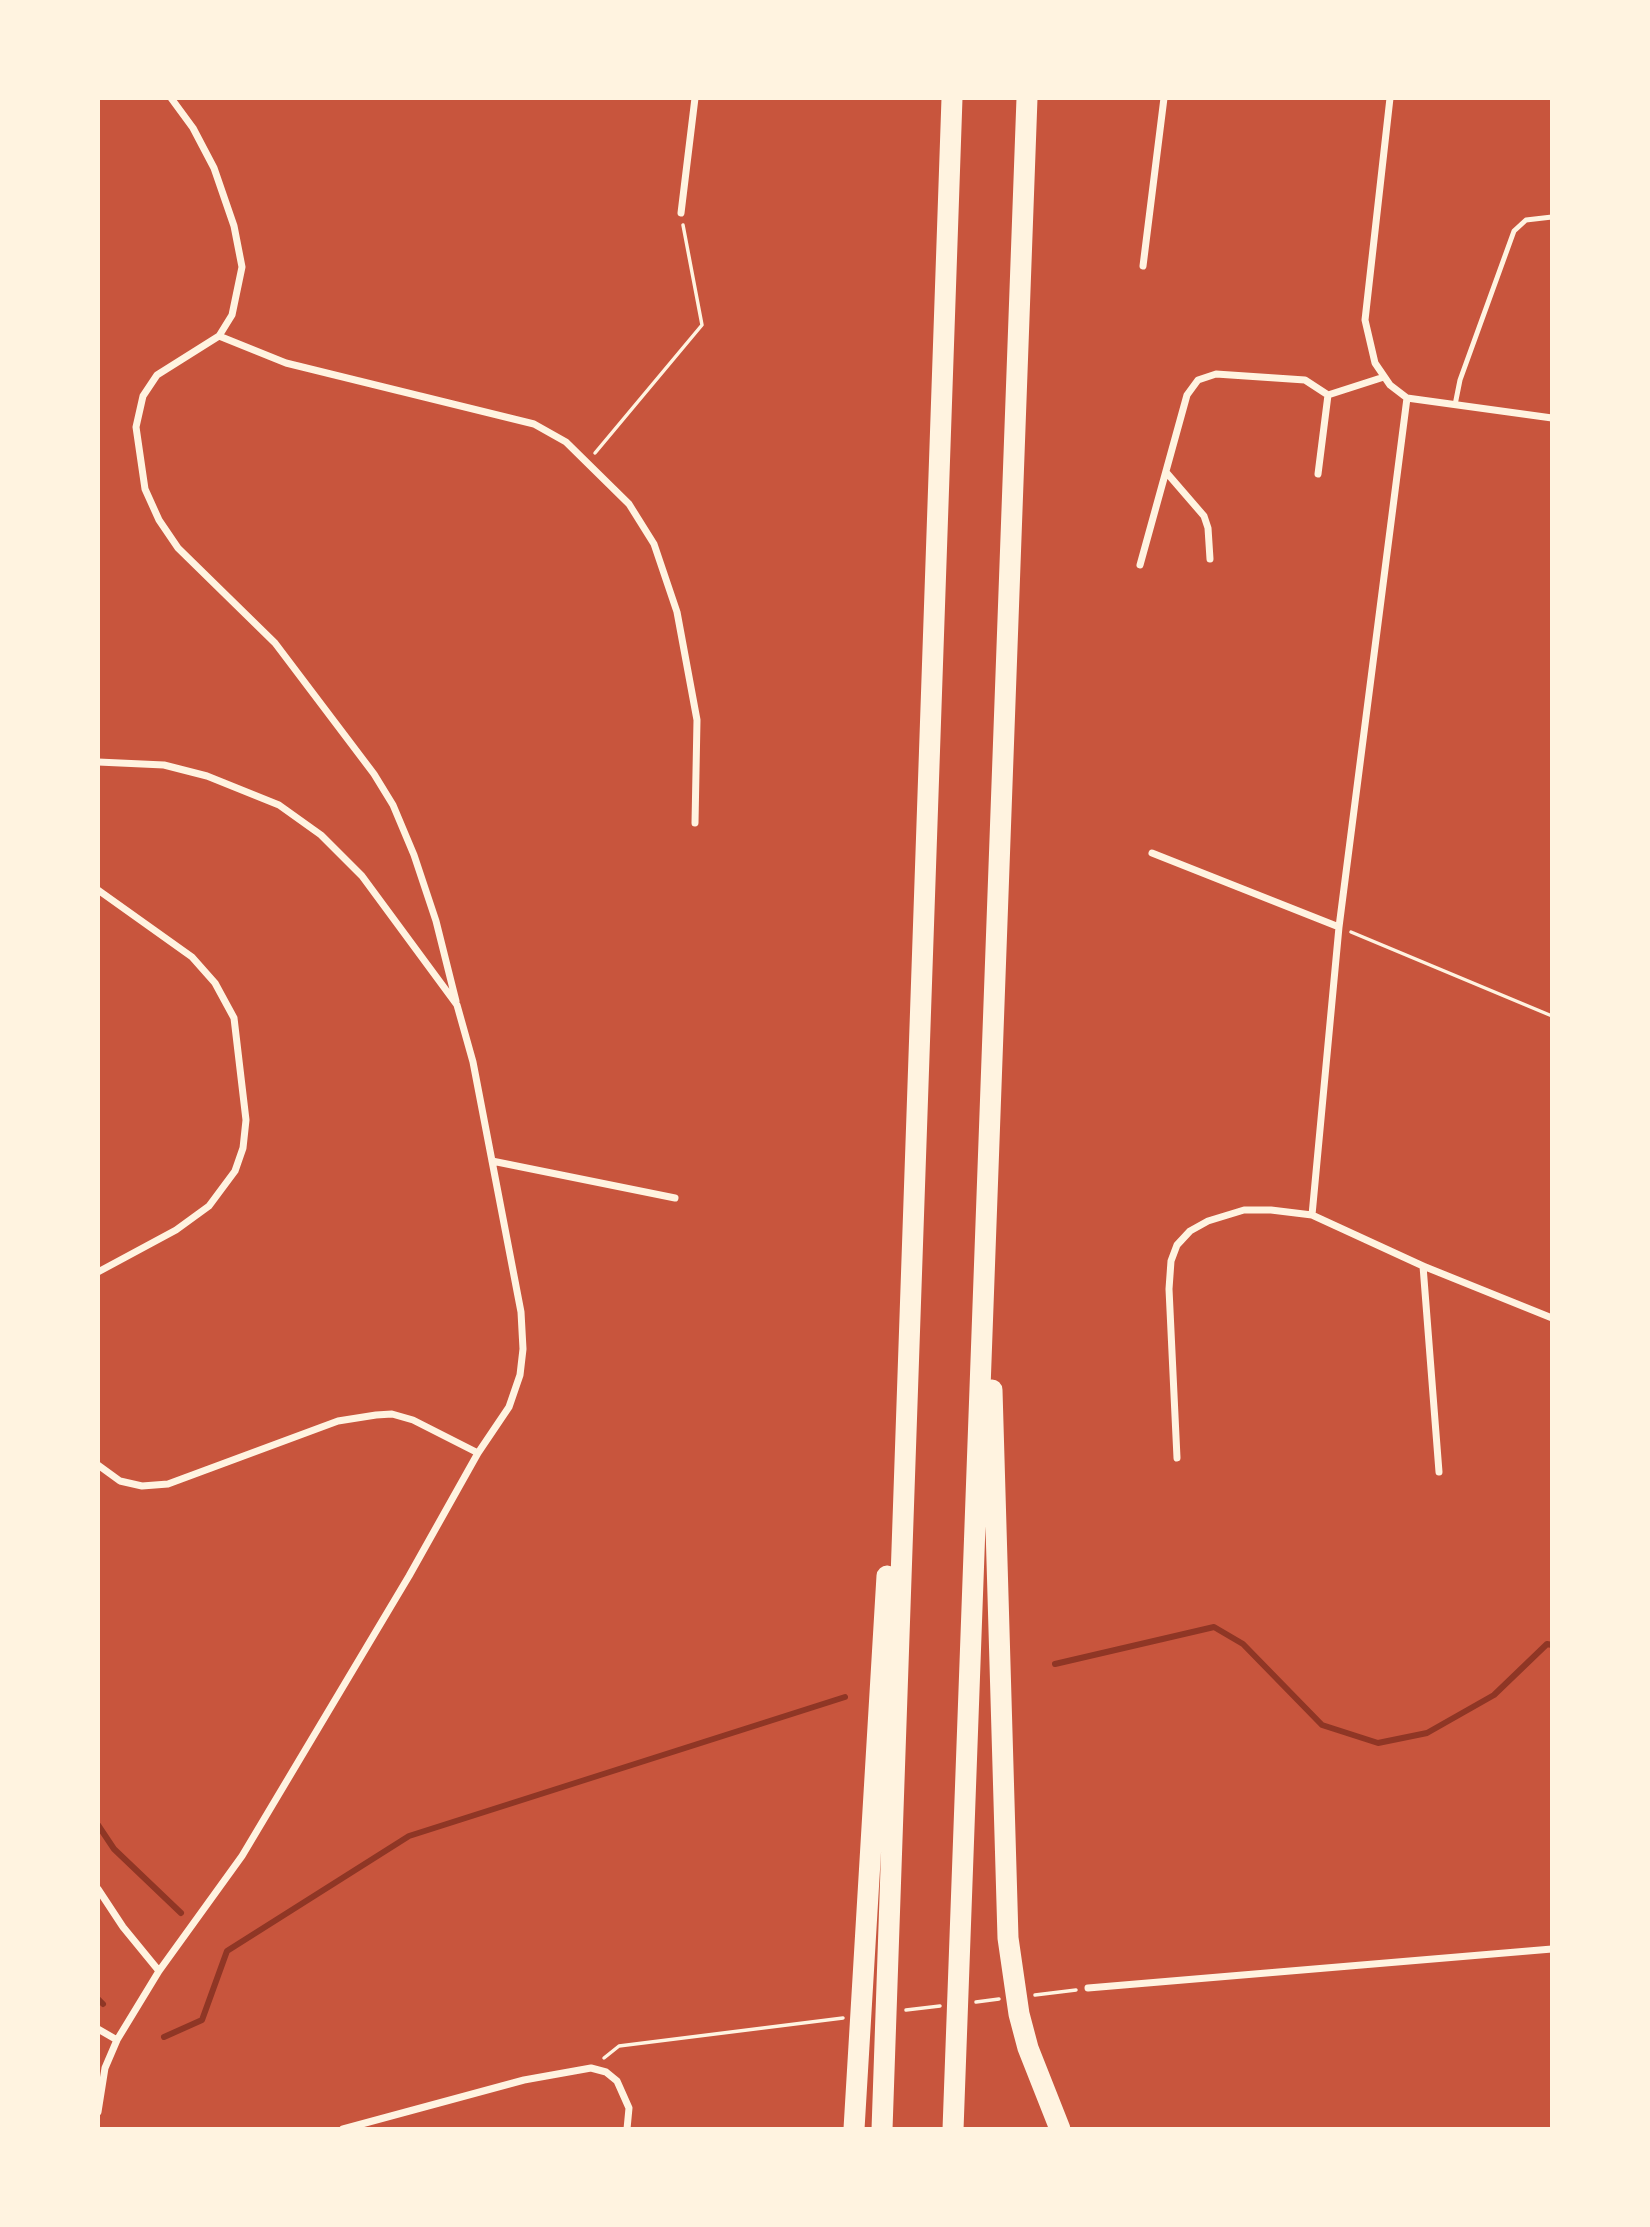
<!DOCTYPE html>
<style>
body{margin:0}
#map{position:relative;width:1650px;height:2227px;overflow:hidden;background:#c8553d;font-family:Quicksand,sans-serif}
canvas{display:block}
.frame{position:absolute;inset:0;border:100px solid #fff3e0;pointer-events:none}
</style>
<div id="map">
<canvas width="1650" height="2227"></canvas>
<div class="frame"></div>
</div>
<script>
const ctx = document.querySelector('canvas').getContext('2d');
ctx.lineJoin = 'round';
function toPath(rows) {
  const path = new Path2D();
  for (const r of rows) {
    path.moveTo(r[0], r[1]);
    for (let i = 2; i < r.length; i += 2) path.lineTo(r[i], r[i + 1]);
  }
  return path;
}
function strokePath(path, color, width, dash) {
  ctx.strokeStyle = color;
  ctx.lineWidth = width;
  ctx.lineCap = dash ? 'butt' : 'round';
  ctx.setLineDash(dash || []);
  ctx.stroke(path);
}
const stream = toPath([
 [1055,1664,1214,1627,1243,1644,1322,1725,1378,1743,1427,1733,1494,1695,1547,1644,1552,1645],
 [98,1825,114,1849,181,1913],
 [98,1999,103,2004],
 [164,2037,202,2020,227,1951,409,1836,845,1697]
]);
const path = toPath([
 [595,453,702,325,683,225],
 [1351,932,1552,1016],
 [1035,1995,1076,1990],
 [976,2002,999,1999],
 [906,2010,940,2006],
 [604,2058,619,2046,843,2018]
]);
const service = toPath([
 [1455,405,1460,380,1514,231,1526,220,1552,217]
]);
const minor = toPath([
 [171,98,193,128,214,168,234,226,242,267,232,315,219,336,157,375,143,396,136,427,145,489,159,520,178,548,275,643,374,774,393,805,414,855,436,921,456,1001],
 [1390,98,1365,320,1375,363,1390,385,1407,398,1552,418],
 [681,213,695,98],
 [1143,266,1164,98],
 [219,336,286,363,534,424,566,442,629,504,654,544,677,612,697,720,695,823],
 [1328,395,1384,377],
 [1166,472,1204,516,1208,528,1210,559],
 [1318,474,1328,395],
 [1140,565,1187,395,1198,380,1216,374,1305,380,1328,395],
 [98,762,164,765,207,776,279,805,321,835,362,876,457,1005,473,1062,492,1161,521,1312,523,1349,520,1375,509,1407,478,1453,409,1576,242,1856,159,1971,117,2040,105,2068,98,2112],
 [1152,853,1339,927],
 [98,890,192,957,215,983,234,1018,246,1120,243,1148,235,1171,209,1206,176,1230,98,1272],
 [492,1161,675,1198],
 [1312,1215,1339,927,1407,398],
 [1423,1266,1439,1472],
 [1177,1458,1169,1289,1171,1261,1177,1245,1190,1231,1208,1221,1244,1210,1271,1210,1312,1215,1423,1266,1552,1318],
 [98,1465,120,1481,142,1486,168,1484,338,1421,376,1415,392,1414,413,1420,478,1453],
 [98,1889,123,1927,159,1971],
 [1088,1988,1552,1949],
 [98,2029,117,2040],
 [343,2129,524,2080,591,2068,606,2072,617,2081,629,2108,627,2129]
]);
const motorway = toPath([
 [992,1390,1008,1938,1019,2014,1028,2048,1060,2129],
 [854,2129,887,1576],
 [882,2129,952,98],
 [953,2129,1027,98]
]);
strokePath(stream, '#8f3625', 6);
strokePath(path, '#fff3e0', 3.5);
strokePath(service, '#fff3e0', 5);
strokePath(minor, '#fff3e0', 7);
strokePath(motorway, '#fff3e0', 21);
</script>
